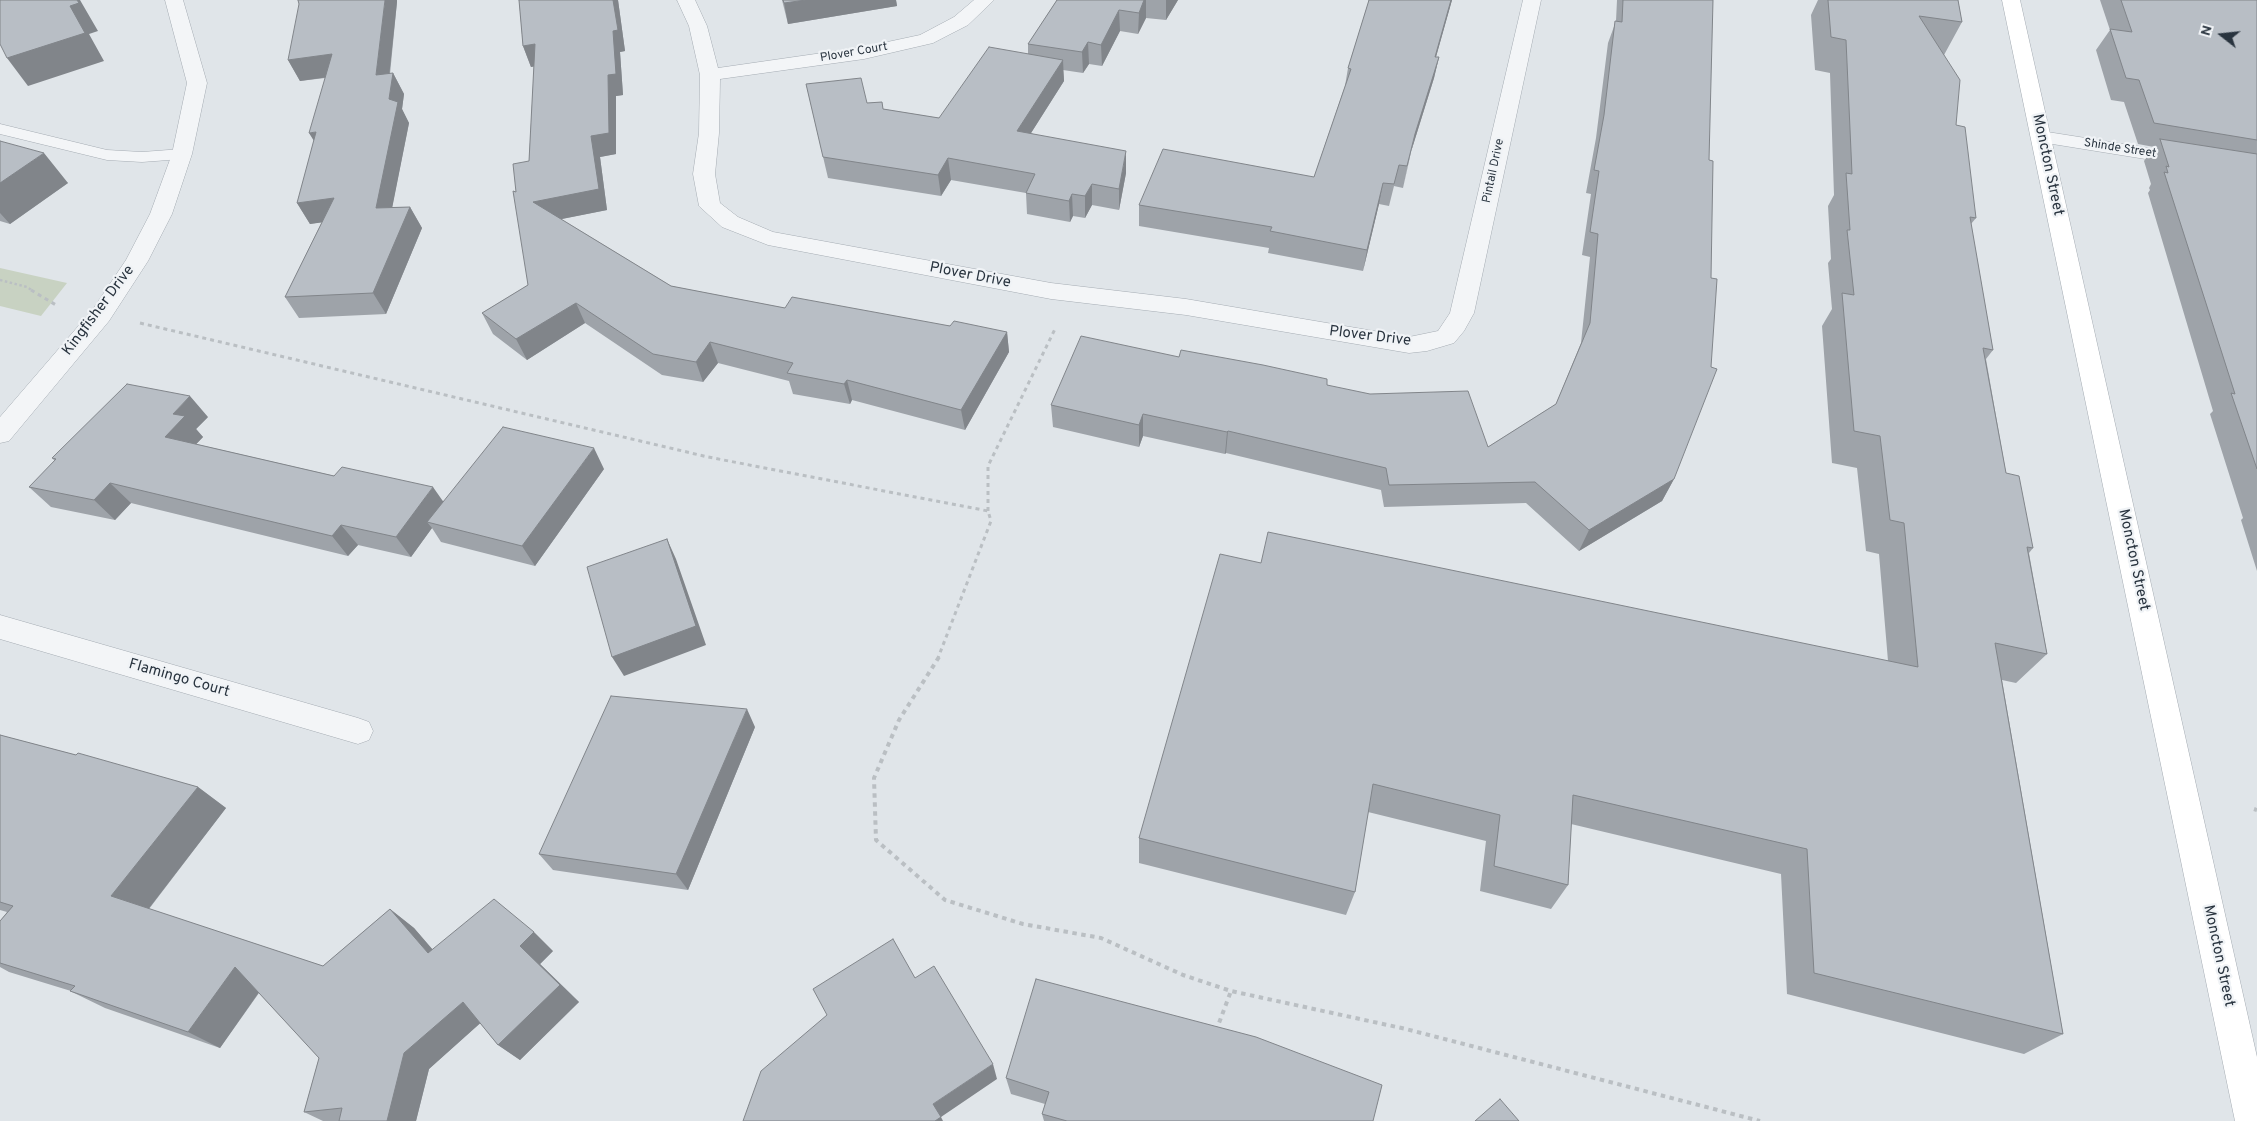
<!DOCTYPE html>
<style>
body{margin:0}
#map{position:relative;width:2257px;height:1121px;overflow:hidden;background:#e0e5e9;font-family:Overpass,sans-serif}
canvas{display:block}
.north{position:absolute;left:2197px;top:10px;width:50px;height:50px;-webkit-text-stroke:4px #f0f3f6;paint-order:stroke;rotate:286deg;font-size:14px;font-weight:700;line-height:20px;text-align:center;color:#29343f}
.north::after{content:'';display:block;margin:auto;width:18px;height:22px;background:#29343f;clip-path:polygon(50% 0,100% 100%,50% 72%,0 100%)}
</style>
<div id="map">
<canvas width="2257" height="1121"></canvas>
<div class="north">N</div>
</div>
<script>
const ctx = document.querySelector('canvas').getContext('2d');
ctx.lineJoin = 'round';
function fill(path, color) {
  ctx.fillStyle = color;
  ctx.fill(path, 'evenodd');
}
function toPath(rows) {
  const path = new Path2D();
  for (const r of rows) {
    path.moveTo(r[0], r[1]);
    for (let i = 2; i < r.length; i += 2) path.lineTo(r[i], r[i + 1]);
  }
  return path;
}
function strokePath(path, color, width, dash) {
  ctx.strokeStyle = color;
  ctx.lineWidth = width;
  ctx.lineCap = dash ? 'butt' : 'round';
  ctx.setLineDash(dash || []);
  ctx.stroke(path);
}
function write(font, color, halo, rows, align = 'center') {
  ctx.font = font + ' Overpass,sans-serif';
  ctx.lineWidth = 4.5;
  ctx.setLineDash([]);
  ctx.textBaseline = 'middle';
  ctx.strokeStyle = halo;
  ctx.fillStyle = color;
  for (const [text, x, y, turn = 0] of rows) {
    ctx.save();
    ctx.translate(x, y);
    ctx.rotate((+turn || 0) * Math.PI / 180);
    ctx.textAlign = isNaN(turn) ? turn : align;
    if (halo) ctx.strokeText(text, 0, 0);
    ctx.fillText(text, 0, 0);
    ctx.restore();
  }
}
const green = toPath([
 [0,268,67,283,41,316,0,306]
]);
const pathFar2 = toPath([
 [0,280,27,287,33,291]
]);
const pathFar1 = toPath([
 [31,290,56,305],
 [140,323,708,457,988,511,991,521,938,658],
 [988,511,988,466,1056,327]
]);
const path = toPath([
 [939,657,899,720,874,778,876,840,945,900,1023,924,1101,938,1183,975,1231,991,1406,1029,1760,1121],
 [2254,809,2257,810],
 [1216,1031,1231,991]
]);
const lane = toPath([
 [0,124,107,150,142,152,182,149,188,150,191,154,188,158,182,159,142,162,107,160,0,134,0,124]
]);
const street = toPath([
 [165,0,183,0,207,83,192,154,172,214,148,261,109,321,9,441,0,443,0,417,93,309,126,260,150,214,172,154,187,83,165,0],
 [677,0,695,0,707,26,718,68,864,47,920,35,954,17,974,0,994,0,968,25,933,43,864,59,720,79,719,133,715,174,720,203,738,217,773,232,1051,283,1186,299,1409,337,1438,331,1450,313,1523,0,1541,0,1474,313,1464,331,1454,343,1427,351,1409,353,1186,315,1051,299,768,245,722,227,699,206,693,174,699,133,700,75,689,26,677,0],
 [2041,131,2257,165,2257,177,2034,141,2031,137,2034,133,2041,131],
 [0,615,358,718,369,722,373,731,369,740,358,744,0,639,0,615]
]);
const secondary = toPath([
 [2002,0,2020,0,2257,1057,2257,1121,2235,1121,2002,0]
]);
const wall = toPath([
 [519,0,618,0,625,51,620,52,623,95,616,96,616,154,600,157,607,210,561,219,671,286,785,308,1007,332,1009,352,965,430,852,400,850,404,793,394,789,381,718,363,703,382,662,375,585,323,527,360,493,334,482,313,528,285,516,192,529,161,534,66,531,67,523,46],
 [782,0,896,0,897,6,788,24],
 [1057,0,1178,0,1166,20,1146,18,1138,34,1120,31,1102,66,1089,64,1083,73,1063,70,1064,81,1031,133,1126,173,1119,210,1092,205,1085,218,1073,216,1070,222,1027,214,1026,193,951,180,941,196,828,178,806,84,867,103,882,102,883,109,939,118,1028,54,1028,44],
 [1369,0,1452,0,1436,57,1439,57,1434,78,1410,155,1403,188,1394,186,1389,206,1379,204,1363,271,1268,253,1269,248,1139,226,1139,205,1314,177,1345,86,1348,68],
 [1617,0,1713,0,1674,479,1662,501,1579,551,1526,503,1384,507,1381,490,1226,453,1225,454,1143,436,1139,447,1053,427,1051,405,1179,357,1327,385,1488,447,1556,404,1581,343,1590,257,1582,255,1591,194,1586,193,1596,138,1608,43,1616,21],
 [1818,0,1958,0,1962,22,1944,55,1956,125,1976,218,1971,224,1993,350,1986,359,2006,473,2033,548,2029,553,2047,654,2016,683,2002,680,2063,1034,2024,1054,1787,994,1781,874,1571,824,1568,885,1551,909,1480,891,1486,841,1368,812,1355,892,1346,915,1139,863,1139,838,1261,563,1888,661,1879,554,1866,551,1857,468,1832,463,1822,326,1832,309,1828,263,1831,259,1828,206,1834,195,1830,73,1815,70,1811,15],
 [2100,0,2257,0,2257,571,2241,520,2243,518,2210,414,2213,411,2148,193,2150,190,2149,188,2151,184,2144,161,2154,147,2138,144,2124,102,2111,100,2096,50,2110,30],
 [397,2,390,74,393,73,404,94,402,109,409,123,392,207,410,207,422,228,386,314,299,318,285,297,322,222,310,224,297,203,314,141,325,78,300,81,288,60],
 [0,141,68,183,10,224,0,221],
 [208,417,196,429,203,437,196,444,443,501,604,469,535,566,441,542,432,528,411,557,358,545,348,556,131,503,115,520,51,507,29,487,55,461,52,458],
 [755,727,688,890,553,870,539,854],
 [0,735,76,755,198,787,226,808,149,909,323,966,390,909,414,928,433,950,553,951,540,964,579,1002,520,1060,498,1045,480,1023,429,1069,416,1121,323,1121,304,1112,319,1058,259,993,220,1048,105,1008,70,991,71,991,9,972,0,967,0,921,7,912,0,910],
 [1006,1078,1373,1121,1044,1121,1042,1114,1045,1104,1011,1094]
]);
const shadedWall = toPath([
 [77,0,80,0,98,31,89,34,104,61,28,86,7,58],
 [385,0,397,0,397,2,387,96,376,75],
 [613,0,618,0,625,51,620,52,623,95,616,96,616,154,600,157,607,210,542,223,533,202,591,136,608,75,613,31],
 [806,0,896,0,897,6,788,24,784,3],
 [1144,0,1146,0,1146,18,1138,34,1139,13],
 [1166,0,1178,0,1166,20],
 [1451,0,1452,0,1430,78,1435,57],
 [1119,10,1120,31,1102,66,1101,45],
 [1088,42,1089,64,1083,73,1082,52],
 [535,44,544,65,531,67,523,46],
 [332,54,343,75,300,81,288,60],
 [1439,57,1434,78,1410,155,1403,188,1415,134],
 [1063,60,1064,81,1019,152,1017,131],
 [393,73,404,94,402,109,409,123,388,229,376,208,389,99],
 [316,132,322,154,309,133],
 [1126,151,1126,173,1119,210,1119,189],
 [44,153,68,183,10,224,0,213,0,183],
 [948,158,951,180,941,196,938,175],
 [1383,183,1379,204,1363,271,1367,250],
 [1092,184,1092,205,1085,218,1085,196],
 [1072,194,1073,216,1070,222,1069,201],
 [334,198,347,219,310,224,297,203],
 [410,207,422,228,386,314,373,293],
 [576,303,585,323,527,360,516,339],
 [1007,332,1009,352,965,430,961,410],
 [710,342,718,363,703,382,696,362],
 [847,380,852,400,850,404,844,384],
 [190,396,208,417,196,429,203,437,183,458,165,437,173,414],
 [1143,414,1143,436,1139,447,1139,425],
 [1228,431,1226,453,1225,454,1227,432],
 [594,448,604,469,535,566,522,546],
 [1674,479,1662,501,1579,551,1589,530],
 [110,483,131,503,115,520,94,500],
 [433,487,447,507,427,522,432,528,411,557,396,537],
 [341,525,358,545,348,556,332,536],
 [667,539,676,559,706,645,624,676,612,657],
 [747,709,755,727,688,890,676,874],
 [198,787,226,808,143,916,111,896],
 [390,909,414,928,451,971,428,953],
 [534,932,553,951,540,964,579,1002,520,1060,498,1045,520,946],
 [235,967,264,985,220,1048,188,1032],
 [463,1002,485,1019,429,1069,416,1121,386,1121,404,1053],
 [993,1064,997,1079,941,1117,943,1121,935,1121,933,1104]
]);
const building = toPath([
 [0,0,77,0,79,3,70,6,85,33,7,58,0,44,0,0],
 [298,0,385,0,376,75,393,73,389,99,398,102,376,208,410,207,373,293,285,297,334,198,297,203,316,132,309,133,332,54,288,60,299,4,298,0],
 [519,0,613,0,618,30,613,31,616,74,608,75,609,133,591,136,599,189,533,202,671,286,785,308,792,297,950,326,954,321,1007,332,961,410,847,380,844,384,787,373,793,363,710,342,696,362,653,354,576,303,516,339,482,313,528,285,513,191,516,192,513,164,529,161,535,44,523,46,519,0],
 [783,0,806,0,784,3,783,0],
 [1057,0,1144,0,1139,13,1119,10,1101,45,1088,42,1082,52,1028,44,1057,0],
 [1369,0,1451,0,1435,57,1439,57,1415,134,1407,166,1399,165,1394,184,1383,183,1367,250,1270,231,1272,227,1139,205,1163,149,1314,177,1351,69,1348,68,1369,0],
 [1623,0,1713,0,1709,160,1713,161,1711,278,1717,279,1711,367,1717,369,1674,479,1589,530,1535,482,1389,485,1386,468,1228,431,1227,432,1143,414,1139,425,1051,405,1081,336,1179,357,1181,350,1263,365,1327,379,1327,385,1370,394,1468,391,1488,447,1556,404,1590,323,1598,234,1590,232,1599,171,1594,170,1604,115,1615,21,1622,22,1623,0],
 [1828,0,1958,0,1962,22,1919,16,1960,80,1956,125,1965,127,1976,218,1970,217,1993,350,1983,348,2006,473,2019,476,2033,548,2027,547,2047,654,1995,643,2063,1034,1814,973,1807,849,1573,795,1568,885,1494,866,1500,815,1373,784,1355,892,1139,838,1220,554,1261,563,1268,532,1918,667,1904,523,1890,520,1880,436,1854,431,1842,293,1854,295,1847,230,1850,230,1846,173,1852,174,1846,40,1831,37,1828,0],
 [2121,0,2257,0,2257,140,2154,123,2139,80,2126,78,2110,29,2132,32,2121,0],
 [989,47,1063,60,1017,131,1126,151,1119,189,1092,184,1085,196,1072,194,1069,201,1026,193,1035,174,948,158,938,175,823,157,806,84,861,78,867,103,882,102,883,109,939,118,989,47],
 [2160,139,2257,154,2257,469,2231,393,2235,394,2164,172,2168,173,2166,166,2169,167,2160,139],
 [0,141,44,153,0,183,0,141],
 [127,384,190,396,173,414,185,416,165,437,334,476,342,467,433,487,396,537,341,525,332,536,110,483,94,500,29,487,56,459,52,458,127,384],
 [503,427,594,448,522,546,427,522,503,427],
 [667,539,696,626,612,657,587,567,667,539],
 [611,696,747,709,676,874,539,854,611,696],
 [0,735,76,755,78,753,198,787,111,896,323,966,390,909,428,953,494,899,534,932,520,946,560,985,498,1045,463,1002,404,1053,387,1121,339,1121,342,1108,304,1112,319,1058,235,967,188,1032,70,991,75,986,0,963,0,921,13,906,0,902,0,735],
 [893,939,915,978,934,966,993,1064,933,1104,941,1117,935,1121,743,1121,761,1071,827,1015,813,989,893,939],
 [1036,979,1256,1037,1382,1085,1373,1121,1067,1121,1042,1114,1049,1092,1006,1078,1036,979],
 [1500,1099,1519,1121,1475,1121,1500,1099]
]);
const farStreetnames = [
 ["Plover Court",854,53,-10],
 ["Shinde Street",2120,149,9],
 ["Pintail Drive",1494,171,-78]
];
const streetNames = [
 ["Moncton Street",2047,165,78],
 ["Plover Drive",970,276,11],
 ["Kingfisher Drive",99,311,-53],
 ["Plover Drive",1370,337,7],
 ["Moncton Street",2133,560,78],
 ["Flamingo Court",179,679,16],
 ["Moncton Street",2218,956,78]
];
fill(green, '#c8d2c2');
strokePath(lane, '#a5acb3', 1);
strokePath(street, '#a5acb3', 1);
strokePath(secondary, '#a5acb3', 1);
strokePath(pathFar2, '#babfc3', 2.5, [2.5, 2.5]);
strokePath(pathFar1, '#babfc3', 3, [4, 4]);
strokePath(path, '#babfc3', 4, [4.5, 4.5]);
fill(lane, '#f3f5f7');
fill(street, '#f3f5f7');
fill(secondary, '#fff');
fill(wall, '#9ea3a9');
fill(shadedWall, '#81858a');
fill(building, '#b8bec5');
strokePath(building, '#81858a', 1);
write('12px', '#29343f', '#f0f3f6', farStreetnames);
write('15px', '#29343f', '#f0f3f6', streetNames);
</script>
